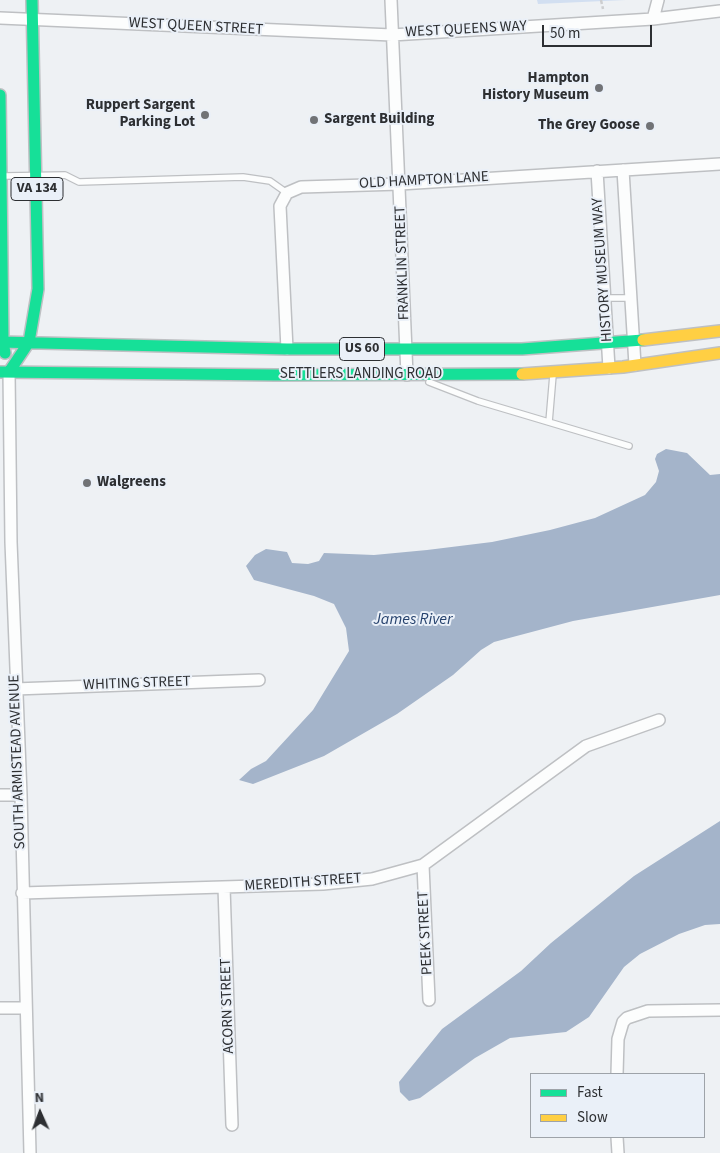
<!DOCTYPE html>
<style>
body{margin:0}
#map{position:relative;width:720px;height:1153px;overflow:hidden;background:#eef1f4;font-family:"Source Sans 3",sans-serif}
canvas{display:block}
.legend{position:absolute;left:530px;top:1073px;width:175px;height:65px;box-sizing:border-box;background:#eaf0f8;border:1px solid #9ea3a9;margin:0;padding:6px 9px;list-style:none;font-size:15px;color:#2d2f32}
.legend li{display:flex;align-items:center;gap:10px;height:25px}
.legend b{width:25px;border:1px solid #9ea3a9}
.north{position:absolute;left:15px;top:1088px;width:50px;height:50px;-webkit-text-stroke:4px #eaf0f8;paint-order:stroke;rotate:358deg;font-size:14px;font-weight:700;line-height:20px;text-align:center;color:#2d2f32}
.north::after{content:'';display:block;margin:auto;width:18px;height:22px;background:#2d2f32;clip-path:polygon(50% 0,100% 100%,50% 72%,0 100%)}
.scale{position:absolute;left:542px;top:25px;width:110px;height:22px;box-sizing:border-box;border:2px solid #2d2f32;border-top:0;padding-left:6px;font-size:15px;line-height:18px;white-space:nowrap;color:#2d2f32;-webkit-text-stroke:4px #eaf0f8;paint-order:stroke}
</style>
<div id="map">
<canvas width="720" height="1153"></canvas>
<ul class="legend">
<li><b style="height:6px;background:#16e098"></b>Fast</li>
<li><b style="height:6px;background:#ffcf43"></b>Slow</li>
</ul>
<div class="north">N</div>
<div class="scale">50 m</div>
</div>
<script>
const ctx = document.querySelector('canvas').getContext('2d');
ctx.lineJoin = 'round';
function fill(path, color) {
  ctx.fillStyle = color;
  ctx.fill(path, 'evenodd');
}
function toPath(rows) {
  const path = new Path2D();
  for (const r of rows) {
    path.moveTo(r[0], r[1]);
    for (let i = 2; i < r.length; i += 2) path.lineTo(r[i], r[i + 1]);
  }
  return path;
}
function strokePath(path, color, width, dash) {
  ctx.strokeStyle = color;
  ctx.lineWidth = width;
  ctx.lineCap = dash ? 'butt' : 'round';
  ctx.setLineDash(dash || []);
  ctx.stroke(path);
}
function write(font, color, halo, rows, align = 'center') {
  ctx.font = font + ' "Source Sans 3",sans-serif';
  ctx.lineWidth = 4;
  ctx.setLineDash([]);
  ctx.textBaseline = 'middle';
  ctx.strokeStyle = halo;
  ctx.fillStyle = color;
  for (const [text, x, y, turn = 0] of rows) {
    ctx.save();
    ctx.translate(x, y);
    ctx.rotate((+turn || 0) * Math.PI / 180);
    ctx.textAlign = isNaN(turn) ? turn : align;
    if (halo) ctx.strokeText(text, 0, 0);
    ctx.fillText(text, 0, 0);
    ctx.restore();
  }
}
const green = toPath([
 [537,0,626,0,538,4]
]);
const water = toPath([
 [666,449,687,453,710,475,720,474,720,595,573,621,494,642,481,650,453,675,397,714,324,756,253,784,239,780,251,769,266,761,313,710,349,651,346,628,334,604,314,596,254,580,246,566,255,555,266,549,287,552,292,563,308,564,319,561,324,553,374,555,427,550,492,542,550,530,595,518,645,495,656,482,659,471,655,459,657,454],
 [720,821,720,924,705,925,679,934,640,954,624,967,589,1017,566,1032,510,1038,475,1058,420,1098,409,1101,400,1092,399,1082,442,1029,521,971,551,943,634,876]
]);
const path = toPath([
 [601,0,603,9]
]);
const lane = toPath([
 [5,176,65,175,79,182,243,177,270,181,287,193],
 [605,298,631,298],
 [429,382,478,401,629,446],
 [549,422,553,375]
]);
const street = toPath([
 [391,0,407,375],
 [0,18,392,35,653,19,720,11],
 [653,19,658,0],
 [623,170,635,365],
 [597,171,609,368],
 [287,349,280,206,287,193,301,187,400,184,720,164],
 [9,372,11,542,21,795,30,1153],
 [15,689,259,680],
 [0,795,21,795],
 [423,865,429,1000],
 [224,887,232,1125],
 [22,893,323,884,372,879,423,865,586,746,659,720],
 [0,1008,25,1008],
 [617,1074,618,1039,623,1022,627,1018,648,1011,720,1010],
 [617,1137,618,1153]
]);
const fast = toPath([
 [0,95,3,342,5,353],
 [0,342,287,349,522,349,643,340],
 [0,372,275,375,522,374],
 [9,372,29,342,38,289,32,0]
]);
const slow = toPath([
 [643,340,720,331],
 [522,374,623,367,720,353]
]);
const markers = [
 [599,88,5,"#717376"],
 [205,115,5,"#717376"],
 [314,120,5,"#717376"],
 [650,126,5,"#717376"],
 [87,483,5,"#717376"]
];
const shields = [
 [37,189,52],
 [362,349,45]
];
const shieldNames = [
 ["VA 134",37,189],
 ["US 60",362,349]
];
const streetNames = [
 ["WEST QUEEN STREET",196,27,3],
 ["WEST QUEENS WAY",466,30,-3],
 ["OLD HAMPTON LANE",424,181,-3],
 ["FRANKLIN STREET",403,263,-92],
 ["HISTORY MUSEUM WAY",603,270,-94],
 ["SETTLERS LANDING ROAD",361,375],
 ["WHITING STREET",137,684,-2],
 ["SOUTH ARMISTEAD AVENUE",18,762,-92],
 ["MEREDITH STREET",303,883,-4],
 ["PEEK STREET",426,933,-93],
 ["ACORN STREET",228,1006,-92]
];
const poiNames = [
 ["Hampton",589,79],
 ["History Museum",589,96],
 ["Ruppert Sargent",195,106],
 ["Parking Lot",195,123],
 ["Sargent Building",324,120,"left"],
 ["The Grey Goose",640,126],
 ["Walgreens",97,483,"left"]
];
const waterNames = [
 ["James River",413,620]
];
fill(green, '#d2dff1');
fill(water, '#a4b4ca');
strokePath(lane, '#bec0c3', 8);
strokePath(street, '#bec0c3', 14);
strokePath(fast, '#bec0c3', 14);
strokePath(slow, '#bec0c3', 14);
strokePath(path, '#cdced0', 2.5, [4, 2.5]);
strokePath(lane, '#fcfdfd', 5.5);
strokePath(street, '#fcfdfd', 11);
strokePath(fast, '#16e098', 11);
strokePath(slow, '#ffcf43', 11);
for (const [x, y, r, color] of markers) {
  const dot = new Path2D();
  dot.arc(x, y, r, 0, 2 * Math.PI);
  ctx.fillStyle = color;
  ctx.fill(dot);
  strokePath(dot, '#eaf0f8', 2);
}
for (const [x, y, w] of shields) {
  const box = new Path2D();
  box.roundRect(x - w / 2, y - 11.5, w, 23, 4);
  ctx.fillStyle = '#eaf0f8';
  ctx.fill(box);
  strokePath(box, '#2d2f32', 1);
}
write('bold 14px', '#2d2f32', null, shieldNames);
write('15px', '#2d2f32', '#eaf0f8', streetNames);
write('bold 15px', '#2d2f32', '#eaf0f8', poiNames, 'right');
write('italic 16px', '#26426d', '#eaf0f8', waterNames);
</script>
